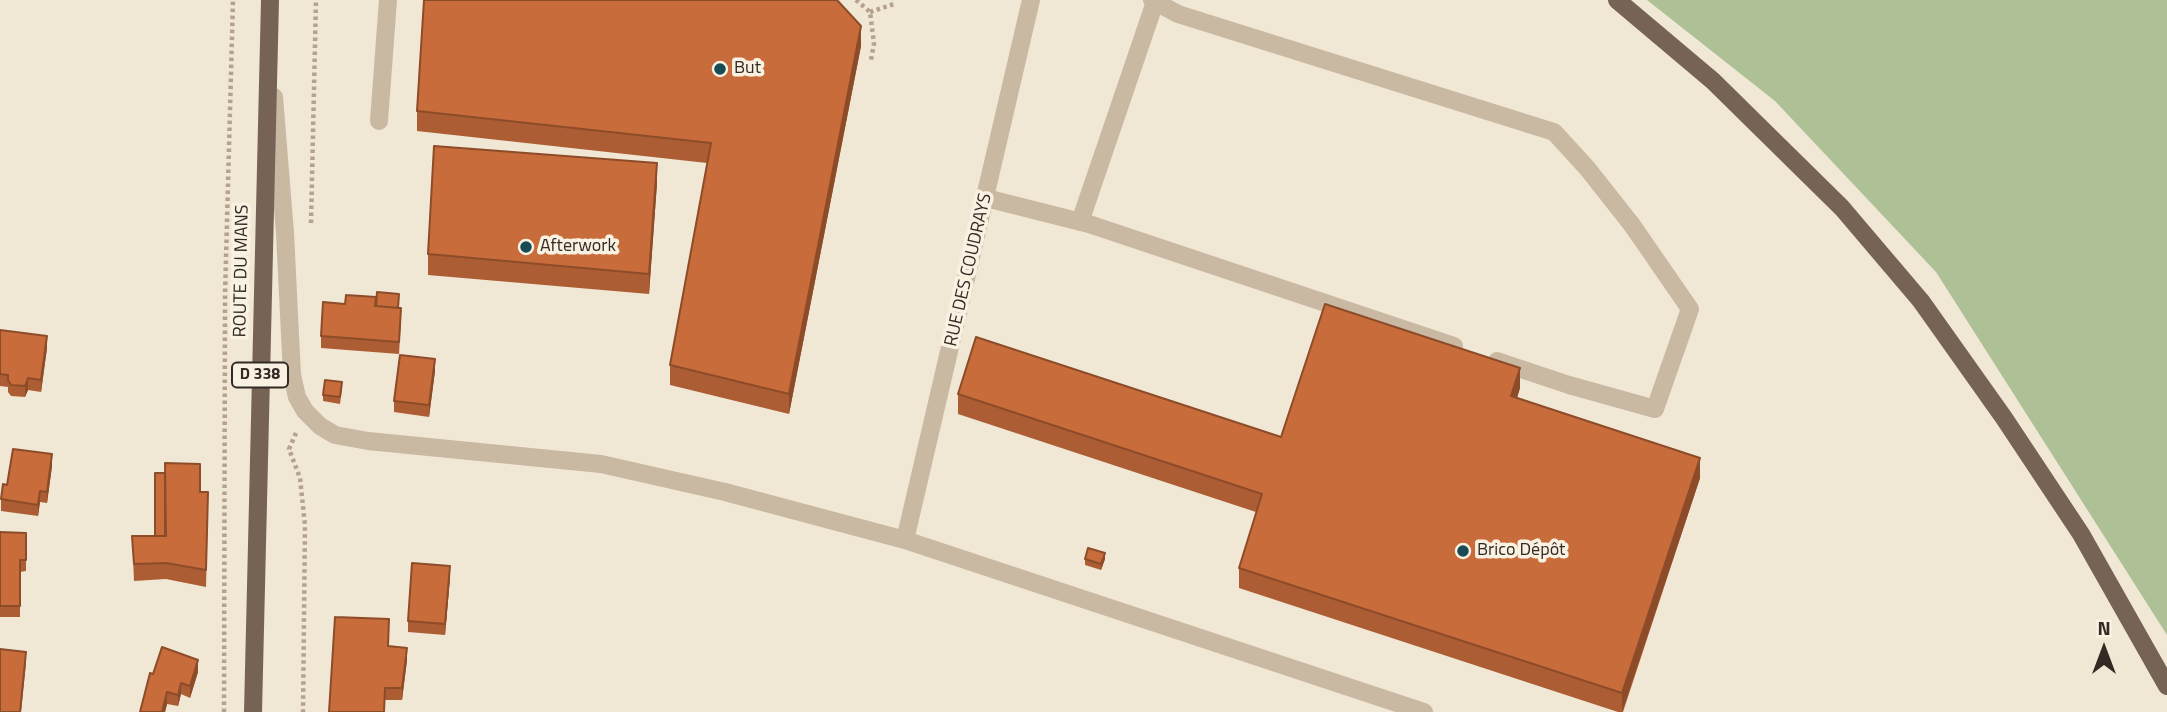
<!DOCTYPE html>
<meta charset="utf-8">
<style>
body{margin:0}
#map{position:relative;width:2167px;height:712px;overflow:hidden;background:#f1e7d5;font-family:"Titillium Web",sans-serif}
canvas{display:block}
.north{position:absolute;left:2069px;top:614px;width:70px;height:70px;-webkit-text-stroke:5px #f9f1e1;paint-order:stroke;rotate:0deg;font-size:19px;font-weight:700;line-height:28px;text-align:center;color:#332a24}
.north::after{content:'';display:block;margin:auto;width:24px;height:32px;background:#332a24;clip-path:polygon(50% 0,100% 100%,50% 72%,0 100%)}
</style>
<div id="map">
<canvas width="2167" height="712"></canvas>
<div class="north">N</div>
</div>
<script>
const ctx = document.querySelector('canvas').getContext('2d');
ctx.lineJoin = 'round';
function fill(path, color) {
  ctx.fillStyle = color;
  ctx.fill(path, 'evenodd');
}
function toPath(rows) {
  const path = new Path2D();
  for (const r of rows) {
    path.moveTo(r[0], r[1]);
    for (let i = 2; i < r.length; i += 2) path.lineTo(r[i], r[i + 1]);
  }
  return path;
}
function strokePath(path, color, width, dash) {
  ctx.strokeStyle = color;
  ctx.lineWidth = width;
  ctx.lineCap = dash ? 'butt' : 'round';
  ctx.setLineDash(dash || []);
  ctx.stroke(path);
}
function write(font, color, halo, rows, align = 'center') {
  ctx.font = font + ' "Titillium Web",sans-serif';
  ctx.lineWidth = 7;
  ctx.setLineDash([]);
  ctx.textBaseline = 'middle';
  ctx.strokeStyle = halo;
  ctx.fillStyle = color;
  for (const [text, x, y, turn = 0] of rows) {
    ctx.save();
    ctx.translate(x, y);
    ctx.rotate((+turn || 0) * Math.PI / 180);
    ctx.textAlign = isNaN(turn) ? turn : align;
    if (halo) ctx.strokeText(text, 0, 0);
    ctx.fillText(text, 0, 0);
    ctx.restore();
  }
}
const green = toPath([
 [1647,0,2167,0,2167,635,1936,272,1775,101]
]);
const path = toPath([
 [856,0,870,12,874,43,871,60],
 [870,12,894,4],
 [311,223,316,0],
 [296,433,289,449,300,478,305,525,303,712],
 [224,712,225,295,233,0]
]);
const minor = toPath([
 [1152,0,1178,14,1554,132,1587,168,1632,225,1690,309,1655,409,1569,385,1497,361],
 [274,97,285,233,292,375,297,397,305,411,320,426,335,435,368,441,601,464,725,492,905,540,1424,712],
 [379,121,388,0],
 [986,198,1089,224,1454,346],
 [1080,222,1155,2],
 [905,540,1031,0]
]);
const major = toPath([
 [1617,0,1713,81,1842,208,1921,301,2004,418,2081,534,2167,686],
 [253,712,270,0]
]);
const wall = toPath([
 [861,46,789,414,670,385,670,365,707,163,417,131,417,111],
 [657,183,649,294,428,275,428,254],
 [399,308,401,320,399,354,321,348,321,336],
 [0,330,47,348,41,392,28,390,25,397,11,396,8,392,8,387,0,386],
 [435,371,429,417,394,412,394,401],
 [342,388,340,404,323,401,323,395],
 [1520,388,1517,398,1700,478,1623,712,1618,712,1239,588,1239,568,1256,512,958,414,958,394,1281,437],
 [52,466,47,503,40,502,38,516,1,511,1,499,7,485],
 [200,492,208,509,206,587,166,579,134,581,132,536,155,536],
 [0,532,26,533,26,571,20,572,20,617,0,617],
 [1085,559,1105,559,1101,570,1085,565],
 [450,577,445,635,408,632,408,621],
 [388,646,407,660,402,700,385,700,329,712],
 [198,672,190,698,181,694,178,706,167,704,165,712,140,712,153,674]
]);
const shadedWall = toPath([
 [861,26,861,46,789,414,789,394],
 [657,163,657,183,649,294,649,274],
 [47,336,47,348,41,392,41,380],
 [435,359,435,371,429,417,429,405],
 [1520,368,1520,388,1511,417,1511,396],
 [28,378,28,390,25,397,25,386],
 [52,454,52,466,47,503,47,492],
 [1700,458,1700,478,1622,712,1622,693],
 [40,491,40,502,38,516,38,505],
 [1105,553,1105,559,1101,570,1101,564],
 [450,566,450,577,445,635,445,624],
 [407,648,407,660,402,700,402,688],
 [26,652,26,663,21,712,20,712],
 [198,660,198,672,190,698,190,686],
 [181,683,181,694,178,706,178,695],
 [167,692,167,704,165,712,162,712]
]);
const building = toPath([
 [424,0,837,0,861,26,789,394,670,365,711,143,417,111,424,0],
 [434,146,657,163,649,274,428,254,434,146],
 [377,292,399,294,398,308,376,306,377,292],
 [346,295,376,297,375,306,401,308,399,342,321,336,323,302,345,304,346,295],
 [1325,304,1520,368,1511,396,1700,458,1622,693,1239,568,1262,494,958,394,976,337,1281,437,1325,304],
 [0,330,47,336,41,380,28,378,25,386,11,385,8,380,8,375,0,374,0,330],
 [400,355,435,359,429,405,394,401,400,355],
 [325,380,342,382,340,397,323,395,325,380],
 [13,449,52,454,47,492,40,491,38,505,1,499,3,484,7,485,13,449],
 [165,463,200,464,200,492,208,492,206,570,166,563,134,564,132,536,166,536,165,463],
 [155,473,165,473,165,536,155,536,155,473],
 [0,532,26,533,26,560,20,560,20,606,0,606,0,532],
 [1088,548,1105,553,1101,564,1085,559,1088,548],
 [412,563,450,566,445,624,408,621,412,563],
 [335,617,389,619,388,646,407,648,402,688,385,688,384,712,329,712,335,617],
 [162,647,198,660,190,686,181,683,178,695,167,692,162,712,140,712,150,673,153,674,162,647],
 [0,649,26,652,20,712,0,712,0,649]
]);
const markers = [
 [720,69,7,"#194b55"],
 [526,247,7,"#194b55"],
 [1463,551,7,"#194b55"]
];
const shields = [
 [260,375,56]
];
const shieldNames = [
 ["D 338",260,375]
];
const poiNames = [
 ["But",734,69],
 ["Afterwork",540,247],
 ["Brico Dépôt",1477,551]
];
const streetNames = [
 ["RUE DES COUDRAYS",969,270,-77],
 ["ROUTE DU MANS",242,271,-89]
];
fill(green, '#adc096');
strokePath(path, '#b4a28c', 4.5, [3.5, 3.5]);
strokePath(minor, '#c9b8a2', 18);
strokePath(major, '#766355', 18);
fill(wall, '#ad5d33');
fill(shadedWall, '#8d4c29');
fill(building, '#c96c3b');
strokePath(building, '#8d4c29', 2);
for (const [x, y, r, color] of markers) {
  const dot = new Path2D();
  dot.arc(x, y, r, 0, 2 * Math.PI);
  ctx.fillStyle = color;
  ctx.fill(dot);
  strokePath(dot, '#f9f1e1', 2.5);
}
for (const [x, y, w] of shields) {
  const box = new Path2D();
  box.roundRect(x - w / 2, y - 12.5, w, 25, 5);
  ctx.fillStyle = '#f9f1e1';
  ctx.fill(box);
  strokePath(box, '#332a24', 2);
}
write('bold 16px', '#332a24', null, shieldNames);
write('18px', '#332a24', '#f9f1e1', poiNames, 'left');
write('18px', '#332a24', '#f9f1e1', streetNames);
</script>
